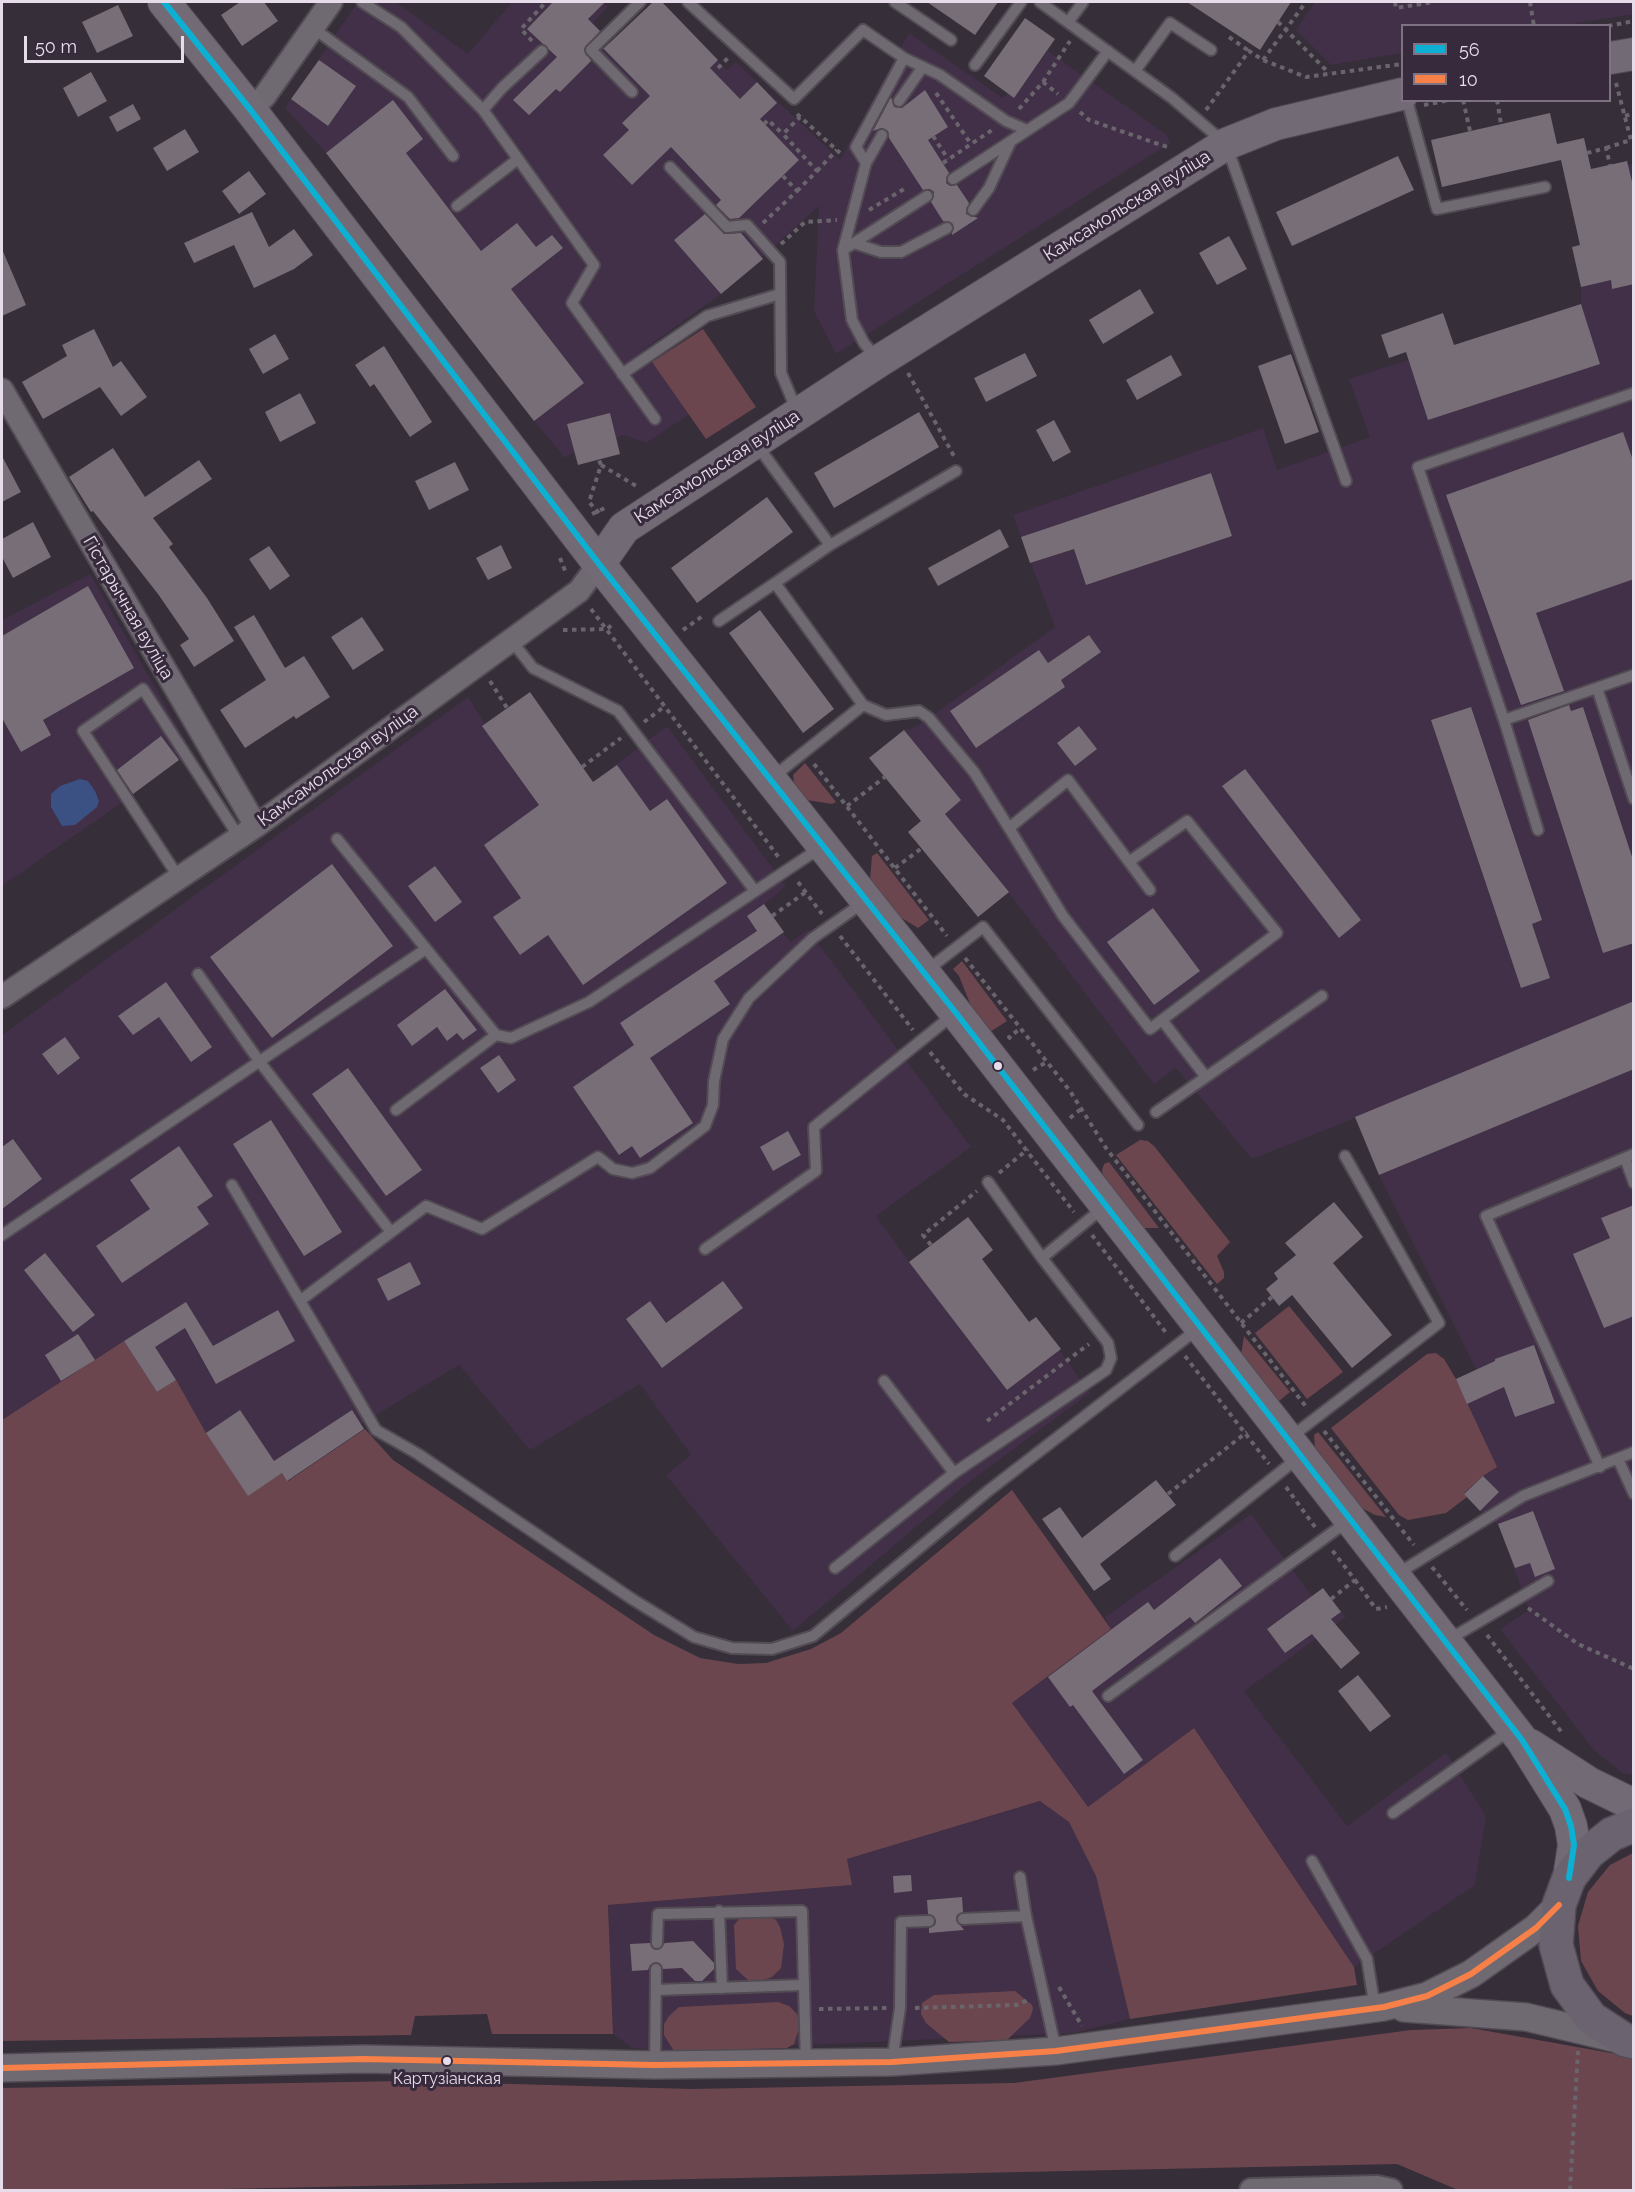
<!DOCTYPE html>
<meta charset="utf-8">
<style>
body{margin:0}
#map{position:relative;width:1635px;height:2192px;overflow:hidden;background:#362e39;font-family:Raleway,sans-serif}
canvas{display:block}
.frame{position:absolute;inset:0;border:3px solid #e7ddea;pointer-events:none}
.legend{position:absolute;left:1401px;top:24px;width:210px;height:78px;box-sizing:border-box;background:#382a3d;border:2px solid #7e7282;margin:0;padding:8px 10px;list-style:none;font-size:18px;color:#e7ddea}
.legend li{display:flex;align-items:center;gap:12px;height:30px}
.legend b{width:30px;border:2px solid #7e7282}
.scale{position:absolute;left:24px;top:36px;width:160px;height:27px;box-sizing:border-box;border:3px solid #e7ddea;border-top:0;padding-left:8px;font-size:18px;line-height:21px;white-space:nowrap;color:#e7ddea;-webkit-text-stroke:4px #382a3d;paint-order:stroke}
</style>
<div id="map">
<canvas width="1635" height="2192"></canvas>
<div class="frame"></div>
<ul class="legend">
<li><b style="height:8px;background:#0dafd3"></b>56</li>
<li><b style="height:8px;background:#f78048"></b>10</li>
</ul>
<div class="scale">50 m</div>
</div>
<script>
const ctx = document.querySelector('canvas').getContext('2d');
ctx.lineJoin = 'round';
function fill(path, color) {
  ctx.fillStyle = color;
  ctx.fill(path, 'evenodd');
}
function toPath(rows) {
  const path = new Path2D();
  for (const r of rows) {
    path.moveTo(r[0], r[1]);
    for (let i = 2; i < r.length; i += 2) path.lineTo(r[i], r[i + 1]);
  }
  return path;
}
function strokePath(path, color, width, dash) {
  ctx.strokeStyle = color;
  ctx.lineWidth = width;
  ctx.lineCap = dash ? 'butt' : 'round';
  ctx.setLineDash(dash || []);
  ctx.stroke(path);
}
function write(font, color, halo, rows, align = 'center') {
  ctx.font = font + ' Raleway,sans-serif';
  ctx.lineWidth = 6;
  ctx.setLineDash([]);
  ctx.textBaseline = 'middle';
  ctx.strokeStyle = halo;
  ctx.fillStyle = color;
  for (const [text, x, y, turn = 0] of rows) {
    ctx.save();
    ctx.translate(x, y);
    ctx.rotate((+turn || 0) * Math.PI / 180);
    ctx.textAlign = isNaN(turn) ? turn : align;
    if (halo) ctx.strokeText(text, 0, 0);
    ctx.fillText(text, 0, 0);
    ctx.restore();
  }
}
const built = toPath([
 [358,2,396,2,468,54,512,2,603,2,608,6,593,23,611,42,653,2,662,2,727,70,736,62,840,160,909,33,1003,98,1008,93,1014,97,1048,51,1167,135,1170,143,836,354,814,311,819,206,721,294,643,350,690,414,646,443,624,435,617,438,620,454,578,465,574,452,565,458,534,421,326,153,285,108],
 [1315,2,1633,2,1634,14,1566,25,1402,26,1402,53,1331,65,1296,30],
 [1627,161,1628,165,1633,164,1633,1775,1622,1773,1593,1749,1500,1629,1529,1610,1498,1524,1480,1510,1499,1493,1483,1476,1496,1467,1456,1379,1476,1369,1379,1175,1355,1118,1252,1159,1176,1068,1154,1084,1009,893,978,917,908,832,921,821,869,758,904,730,912,729,929,718,1055,627,1013,515,1263,428,1277,470,1370,437,1349,379,1581,304,1581,287,1572,247,1580,244,1564,175],
 [90,574,191,750,127,799,2,886,2,620],
 [468,697,485,724,582,767,593,782,667,726,786,886,764,904,790,942,808,930,971,1147,876,1216,909,1262,968,1217,993,1250,982,1260,1029,1321,1036,1317,1090,1393,974,1478,793,1631,666,1475,691,1455,640,1384,530,1450,459,1365,361,1424,365,1429,287,1481,248,1496,206,1433,176,1381,157,1392,124,1341,2,1420,2,1035],
 [1251,1514,1312,1596,1323,1588,1346,1617,1244,1691,1347,1826,1446,1753,1486,1816,1475,1885,1354,1967,1194,1728,1087,1808,1012,1703,1111,1629,1105,1617],
 [1041,1801,1069,1822,1096,1876,1130,2019,1073,2033,674,2051,632,2048,613,2034,608,1905,851,1885,847,1859]
]);
const green = toPath([
 [703,329,756,407,706,439,652,362],
 [805,763,836,802,832,804,807,800,794,783,793,775],
 [877,853,929,920,918,928,892,912,870,880,872,856],
 [962,961,1007,1021,990,1032,973,1011,959,976,953,969],
 [1140,1140,1148,1141,1154,1146,1230,1242,1217,1256,1224,1272,1224,1278,1217,1284,1116,1155],
 [1109,1162,1159,1228,1140,1228,1104,1183,1102,1170,1104,1164],
 [1289,1306,1343,1372,1307,1399,1255,1333],
 [1244,1336,1290,1392,1279,1401,1241,1355],
 [124,1341,157,1392,176,1380,206,1433,248,1495,282,1473,288,1481,365,1429,393,1460,654,1635,700,1658,738,1664,766,1663,811,1649,841,1633,1012,1490,1111,1629,1012,1703,1088,1807,1194,1728,1354,1967,1357,1985,1130,2019,1096,1876,1069,1822,1040,1801,847,1859,852,1885,608,1905,613,2034,492,2034,487,2014,415,2016,411,2035,2,2041,2,1420],
 [1436,1353,1444,1359,1456,1379,1497,1467,1483,1476,1464,1493,1467,1497,1446,1513,1408,1520,1399,1515,1331,1428,1427,1354],
 [1318,1432,1386,1517,1375,1515,1360,1507,1315,1447,1314,1435],
 [1633,1853,1633,2016,1625,2013,1598,1991,1581,1961,1578,1926,1588,1892,1610,1865],
 [765,1914,776,1920,780,1927,784,1944,781,1968,772,1977,761,1981,748,1980,736,1969,734,1925,741,1917],
 [1015,1991,1032,2005,1033,2009,1030,2018,1007,2040,949,2042,926,2023,921,2014,922,2003,934,1995],
 [778,2002,789,2006,797,2014,800,2025,794,2044,787,2048,674,2051,664,2035,664,2024,669,2016,679,2007],
 [1471,2028,1633,2057,1633,2190,1458,2190,1397,2164,177,2190,2,2190,2,2088,406,2081,691,2089,1014,2083,1411,2030]
]);
const water = toPath([
 [80,779,88,781,95,791,99,801,97,807,75,825,62,826,51,807,51,794,60,786]
]);
const building = toPath([
 [240,2,264,2,278,21,242,46,221,15],
 [553,2,605,2,588,19,600,31,584,49,591,61,560,92,556,89,529,115,513,100,557,57,527,29],
 [653,2,662,2,718,60,710,68,740,99,757,82,777,103,760,119,799,160,739,218,730,219,716,205,721,200,671,147,632,185,603,155,629,130,622,123,650,96,604,49,602,50],
 [927,2,998,2,975,35],
 [1187,2,1291,2,1260,50],
 [118,5,133,36,97,53,82,22],
 [1025,18,1055,39,1014,98,984,76],
 [319,60,356,86,328,126,291,99],
 [91,72,107,101,78,117,63,88],
 [925,90,948,127,928,140,949,173,946,183,950,186,957,185,969,203,966,214,978,218,952,235,953,224,943,221,931,202,934,192,930,189,923,190,889,138,888,131,881,128,873,131,891,97,894,107,902,108],
 [393,100,423,139,406,153,481,251,517,223,536,247,552,235,563,248,511,289,584,383,534,421,326,153],
 [133,104,141,119,117,132,109,117],
 [1550,113,1557,144,1584,138,1591,169,1627,161,1634,190,1634,284,1612,289,1611,280,1581,287,1572,247,1580,245,1561,160,1442,187,1431,140],
 [185,129,199,152,167,171,153,148],
 [1398,156,1414,190,1292,246,1276,212],
 [249,171,266,194,239,214,222,191],
 [252,212,269,247,294,229,313,255,294,269,254,288,234,245,194,263,184,243],
 [705,214,724,234,741,233,763,259,721,294,674,240],
 [1229,236,1247,269,1217,285,1199,253],
 [2,249,26,305,2,316],
 [1140,289,1154,313,1103,344,1089,320],
 [1581,304,1600,364,1428,420,1406,352,1389,358,1381,335,1443,313,1454,345],
 [94,329,113,367,121,361,147,397,121,416,100,387,43,419,22,382,67,356,62,345],
 [275,334,289,359,263,374,249,349],
 [384,346,432,422,410,437,374,384,370,387,355,365],
 [1025,353,1037,376,986,402,974,378],
 [1291,354,1319,432,1285,444,1258,366],
 [1171,355,1182,375,1137,400,1126,380],
 [300,393,316,423,280,442,265,412],
 [919,412,939,447,834,508,814,473],
 [610,413,620,454,578,465,567,424],
 [1054,420,1071,452,1053,462,1036,430],
 [1623,432,1634,463,1634,579,1536,613,1564,691,1521,705,1446,495],
 [113,448,145,497,199,460,212,479,153,518,173,544,169,547,207,598,234,641,194,667,180,645,189,639,158,594,93,511,91,512,69,477],
 [2,456,21,492,2,502],
 [455,462,469,490,429,510,415,481],
 [1211,473,1232,536,1086,585,1074,549,1030,563,1021,537],
 [767,497,793,532,697,603,671,568],
 [33,522,51,557,13,578,2,557,2,539],
 [1000,529,1009,547,938,586,928,568],
 [501,545,512,568,488,580,476,558],
 [269,546,290,576,270,590,249,559],
 [88,586,134,668,43,720,51,735,21,752,2,718,2,636],
 [760,610,834,709,803,733,729,633],
 [254,615,285,668,304,656,330,697,296,719,294,716,245,748,220,710,266,680,234,627],
 [362,617,384,650,353,670,331,637],
 [1089,635,1101,652,1061,680,1065,687,976,748,950,711,1039,650,1048,663],
 [530,692,593,782,617,765,650,811,667,799,727,883,583,985,548,935,520,955,493,917,521,898,484,845,539,805,482,726],
 [1569,705,1571,711,1583,707,1634,863,1634,943,1603,953,1528,720],
 [1471,707,1542,920,1532,924,1550,978,1521,988,1431,720],
 [1079,726,1097,749,1075,766,1057,743],
 [904,730,961,800,945,814,1009,892,978,917,908,832,921,821,869,758],
 [161,736,179,760,133,794,117,770],
 [1245,769,1361,920,1339,938,1222,786],
 [332,864,393,946,272,1038,210,957],
 [435,866,462,902,435,922,408,886],
 [764,904,784,932,714,981,730,1004,650,1058,693,1123,640,1158,632,1146,619,1155,573,1087,634,1045,620,1023,757,931,747,916],
 [1153,908,1200,971,1154,1005,1107,942],
 [166,982,212,1047,191,1062,159,1017,133,1035,118,1016],
 [445,989,477,1030,463,1040,457,1033,447,1041,437,1027,412,1046,397,1025],
 [1634,1001,1634,1069,1379,1175,1355,1117],
 [65,1037,80,1058,58,1075,42,1054],
 [499,1055,516,1080,498,1093,480,1068],
 [348,1068,422,1170,386,1196,312,1094],
 [271,1120,342,1232,304,1256,233,1144],
 [788,1131,801,1155,773,1171,760,1147],
 [13,1139,42,1179,2,1209,2,1147],
 [179,1146,213,1196,197,1207,209,1224,122,1283,96,1246,150,1209,130,1180],
 [1334,1202,1363,1237,1333,1263,1392,1335,1352,1368,1292,1295,1279,1306,1266,1289,1278,1279,1274,1273,1296,1255,1285,1243],
 [1634,1205,1634,1316,1604,1328,1573,1254,1610,1238,1601,1218],
 [968,1217,993,1250,982,1259,1029,1322,1036,1317,1061,1349,1007,1390,909,1262],
 [45,1253,95,1315,73,1332,24,1270],
 [410,1262,421,1284,388,1301,377,1279],
 [723,1281,743,1308,662,1368,626,1319,650,1301,666,1323],
 [186,1302,213,1346,278,1310,295,1341,216,1384,185,1328,155,1347,176,1380,157,1392,124,1341],
 [78,1334,95,1360,61,1381,45,1355],
 [1534,1345,1555,1403,1515,1417,1504,1387,1467,1404,1456,1379,1495,1361,1495,1359],
 [240,1410,274,1461,352,1410,364,1429,287,1481,282,1473,248,1496,206,1433],
 [1483,1476,1499,1492,1480,1511,1464,1494],
 [1156,1480,1176,1505,1100,1564,1111,1579,1094,1591,1042,1519,1060,1507,1082,1538],
 [1533,1511,1555,1569,1535,1577,1530,1563,1515,1568,1498,1524],
 [1220,1558,1242,1586,1195,1623,1190,1617,1092,1691,1143,1760,1124,1774,1073,1705,1070,1707,1048,1677,1148,1602,1154,1610],
 [1323,1588,1341,1612,1331,1619,1360,1653,1341,1669,1312,1634,1285,1653,1267,1629],
 [1358,1675,1391,1716,1370,1732,1338,1691],
 [911,1875,912,1891,894,1893,893,1876],
 [962,1897,963,1912,957,1915,956,1920,964,1930,929,1933,929,1928,935,1925,936,1920,928,1914,927,1900],
 [693,1941,714,1963,714,1969,702,1981,695,1981,682,1968,663,1969,657,1962,650,1965,648,1970,632,1971,630,1944,650,1943,653,1949,657,1950,665,1943]
]);
const path = toPath([
 [1395,2,1396,8,1433,2],
 [1530,2,1534,26],
 [1278,22,1329,73],
 [1608,26,1634,21],
 [1229,37,1249,51],
 [532,41,521,29,546,2],
 [1263,60,1306,2],
 [718,68,728,58],
 [1043,82,1070,41],
 [936,93,971,144],
 [1463,100,1470,131],
 [1497,100,1501,124],
 [1424,105,1450,100],
 [1019,109,1043,82,1058,94],
 [1206,110,1249,51,1263,60,1306,77,1402,64],
 [1080,112,1089,120,1170,148],
 [797,114,840,153],
 [1625,116,1634,113],
 [764,124,768,120,783,134],
 [933,136,948,159],
 [1606,148,1631,140,1616,83],
 [1587,153,1606,148,1610,165],
 [943,163,992,130],
 [817,171,837,150],
 [797,191,817,171,783,134,800,117],
 [869,210,904,189],
 [763,223,797,191,783,176],
 [781,244,805,222,837,220],
 [908,373,955,458],
 [601,465,638,487],
 [599,513,589,502,601,465,599,460],
 [592,514,607,507],
 [560,558,566,573],
 [591,609,780,859],
 [563,630,607,629,614,623],
 [683,630,704,615],
 [490,681,507,708],
 [644,722,665,706],
 [814,764,947,936],
 [582,767,621,738],
 [847,806,885,777],
 [895,868,922,848],
 [798,882,822,914],
 [772,916,806,892],
 [840,936,913,1030],
 [965,958,1070,1091,1106,1148,1307,1408],
 [1011,1039,1009,1037,1021,1028],
 [930,1052,964,1094,1003,1120,1074,1212],
 [1033,1070,1047,1062],
 [1070,1118,1081,1109],
 [999,1173,1028,1149],
 [1092,1235,1167,1334],
 [931,1245,923,1235,977,1191],
 [1241,1323,1272,1297],
 [1185,1356,1269,1464],
 [987,1421,1089,1344],
 [1324,1431,1414,1545],
 [1286,1487,1315,1527],
 [1168,1494,1247,1432],
 [1432,1567,1467,1610],
 [1355,1580,1376,1609,1387,1607],
 [1331,1599,1355,1580,1332,1550],
 [1528,1608,1578,1644,1634,1669],
 [1487,1635,1563,1734],
 [1059,1987,1082,2026],
 [915,2008,1017,2005,1030,1999],
 [819,2009,887,2008],
 [1570,2190,1578,2051]
]);
const service = toPath([
 [362,2,401,27,483,110,502,88,542,51],
 [688,2,794,99,863,30,904,58],
 [895,2,951,40],
 [1040,2,1172,98,1226,144,1346,481],
 [1069,21,1083,2],
 [313,28,408,97,453,156],
 [975,65,1021,2],
 [1135,71,1170,23,1211,50],
 [632,92,591,50,640,2],
 [1407,100,1437,209,1545,187],
 [899,101,922,68],
 [483,110,594,265,572,303,655,419],
 [866,163,882,135],
 [670,167,727,227,747,225,780,262,781,373,797,411],
 [953,179,1069,103,1108,51],
 [457,206,518,159],
 [973,210,989,188,1011,141],
 [854,243,881,252,901,252,947,228],
 [843,250,866,163,856,147,904,58,940,75,1006,121,1027,130],
 [878,360,864,343,852,320,843,250,927,196],
 [622,374,707,316,780,294],
 [757,445,830,545,775,583,863,705,773,777],
 [830,545,956,471],
 [719,621,775,583],
 [511,640,533,668,618,711,755,891],
 [1597,688,1634,799],
 [863,705,886,715,919,711,929,718,974,772,1009,828],
 [1504,720,1418,467,1634,393],
 [1538,830,1504,720,1634,675],
 [337,839,496,1035,511,1038,589,1002,820,848],
 [1130,861,1187,821,1277,933,1150,1029,1063,916,1009,828,1068,780,1150,890],
 [179,878,83,731,143,689,239,837],
 [926,971,983,927,1138,1125],
 [198,974,259,1061,391,1232],
 [1162,1020,1206,1077],
 [396,1110,496,1035],
 [1156,1112,1322,996],
 [1625,1158,1634,1183],
 [988,1182,1042,1258],
 [232,1185,376,1430,418,1454,632,1599,694,1637,732,1648,772,1649,813,1636,988,1491,1199,1328],
 [2,1235,426,949],
 [705,1249,816,1171,814,1127,954,1014],
 [301,1300,426,1206,482,1229,598,1157,613,1169,632,1173,650,1168,705,1126,713,1105,714,1081,723,1039,749,998,813,938,864,902],
 [884,1381,954,1473],
 [1291,1437,1439,1323,1345,1156],
 [1618,1459,1634,1494],
 [1600,1467,1486,1216,1634,1154],
 [1175,1556,1298,1458],
 [835,1568,954,1473,1106,1370,1111,1358,1108,1343,1042,1258,1104,1207],
 [1397,1574,1523,1496,1634,1452],
 [1448,1640,1548,1581],
 [1108,1696,1348,1521],
 [1393,1813,1510,1730],
 [1312,1861,1367,1959,1375,2008],
 [1020,1877,1026,1916],
 [719,1911,722,1988],
 [963,1919,1026,1916,1056,2050],
 [657,1943,658,1914,802,1911,806,2063],
 [656,1990,804,1985],
 [892,2062,900,2008,901,1922,929,1921],
 [655,2065,656,1969]
]);
const minor = toPath([
 [249,108,264,97,331,2],
 [2,390,256,826],
 [2,997,256,826,579,591,599,564],
 [1251,2190,1377,2187,1391,2190]
]);
const tertiary = toPath([
 [1404,2008,1526,2017,1614,2038],
 [2,2068,363,2059,655,2065,892,2062,1056,2051,1384,2007,1427,1996,1471,1974,1536,1928,1559,1905]
]);
const secondary = toPath([
 [164,2,249,108,599,564,956,1013,1522,1740,1565,1809,1571,1826,1574,1845,1569,1878],
 [1610,58,1634,54],
 [599,564,624,528,879,361,1226,144,1276,124,1402,94],
 [1530,1745,1589,1783,1634,1805]
]);
const primary = toPath([
 [1634,1825,1612,1834,1588,1853,1569,1878,1559,1905,1556,1945,1567,1985,1591,2018,1625,2040,1634,2042]
]);
const bus1 = toPath([
 [164,2,249,108,599,564,956,1013,1522,1740,1565,1809,1571,1826,1574,1845,1569,1878]
]);
const bus2 = toPath([
 [2,2068,363,2059,655,2065,892,2062,1056,2051,1384,2007,1427,1996,1471,1974,1536,1928,1559,1905]
]);
const markers = [
 [998,1066,5,"#e7ddea"],
 [447,2061,5,"#e7ddea"]
];
const busNames = [
 ["Картузіанская",447,2079]
];
const streetNames = [
 ["Камсамольская вуліца",1127,206,-32],
 ["Камсамольская вуліца",717,467,-33],
 ["Гістарычная вуліца",128,608,60],
 ["Камсамольская вуліца",338,766,-36]
];
fill(built, '#413047');
fill(green, '#6c464e');
fill(water, '#3b5083');
fill(building, '#776e77');
strokePath(service, '#524b54', 14);
strokePath(minor, '#524b54', 26);
strokePath(tertiary, '#524b54', 30);
strokePath(secondary, '#524b54', 34);
strokePath(primary, '#524b54', 36);
strokePath(path, '#6a646d', 4, [4.5, 4.5]);
strokePath(service, '#6f6971', 10);
strokePath(minor, '#6f6971', 22);
strokePath(tertiary, '#6f6971', 27);
strokePath(secondary, '#726b75', 32);
strokePath(primary, '#6b6470', 33);
strokePath(bus1, '#0dafd3', 6);
strokePath(bus2, '#f78048', 6);
for (const [x, y, r, color] of markers) {
  const dot = new Path2D();
  dot.arc(x, y, r, 0, 2 * Math.PI);
  ctx.fillStyle = color;
  ctx.fill(dot);
  strokePath(dot, '#382a3d', 2);
}
write('16px', '#e7ddea', '#382a3d', busNames);
write('18px', '#e7ddea', '#382a3d', streetNames);
</script>
